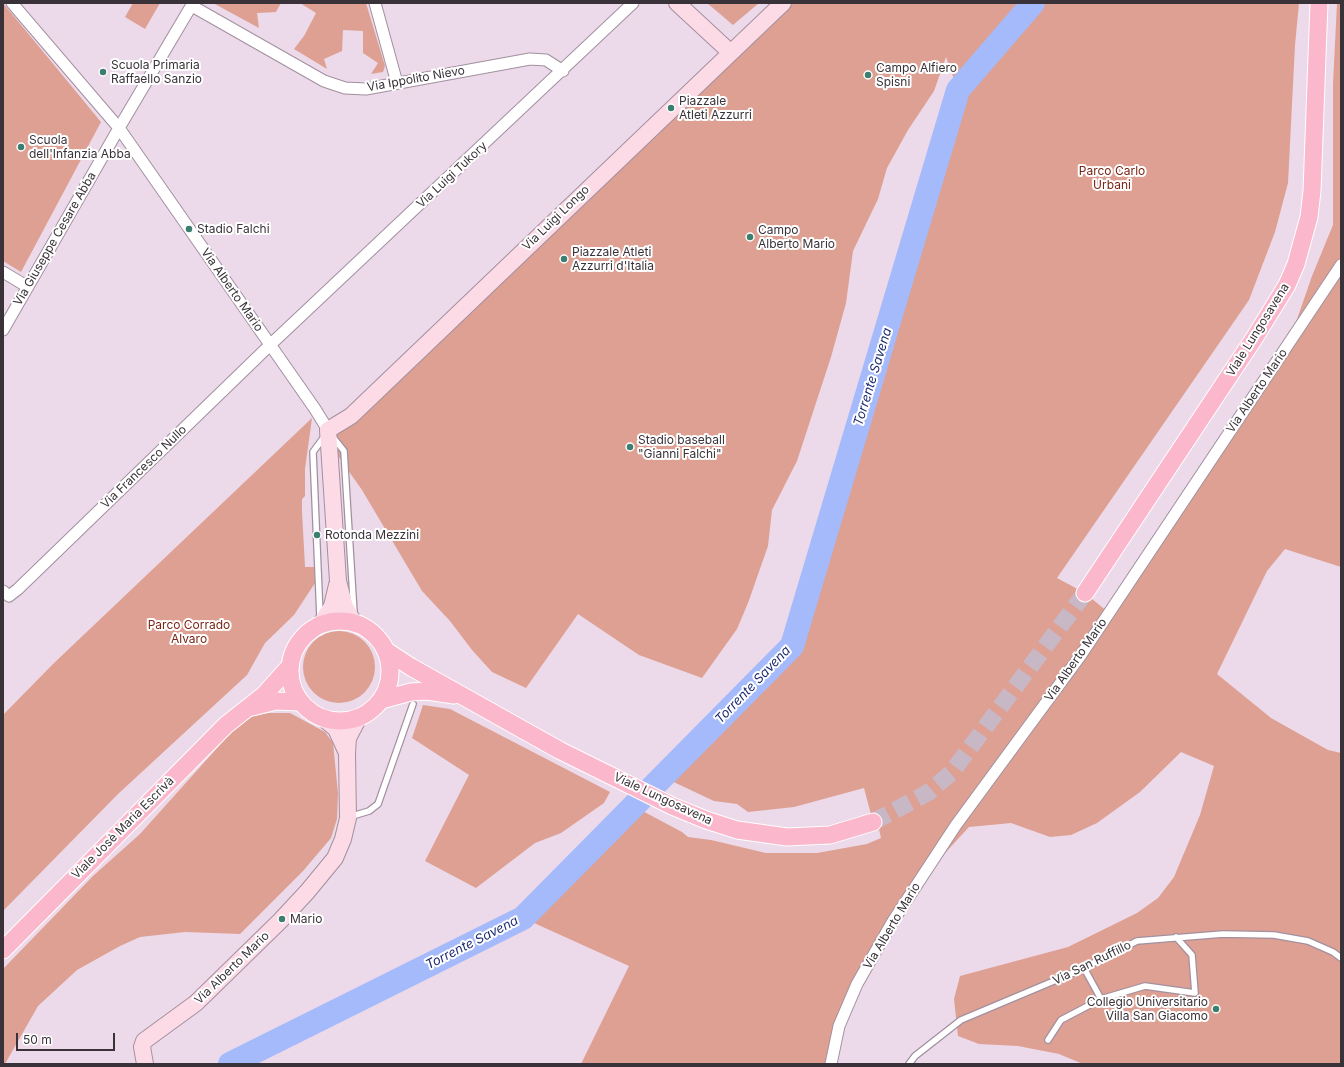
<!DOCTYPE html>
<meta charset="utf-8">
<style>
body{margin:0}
#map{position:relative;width:1344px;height:1067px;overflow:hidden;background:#ecd9e9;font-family:Inter,sans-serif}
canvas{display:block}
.frame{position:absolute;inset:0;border:4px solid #393238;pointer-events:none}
.scale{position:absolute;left:16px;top:1033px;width:99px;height:18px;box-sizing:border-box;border:2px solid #393238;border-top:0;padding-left:5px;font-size:12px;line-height:14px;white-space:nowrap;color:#393238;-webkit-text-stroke:3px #fff;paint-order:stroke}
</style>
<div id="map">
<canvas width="1344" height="1067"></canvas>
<div class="frame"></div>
<div class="scale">50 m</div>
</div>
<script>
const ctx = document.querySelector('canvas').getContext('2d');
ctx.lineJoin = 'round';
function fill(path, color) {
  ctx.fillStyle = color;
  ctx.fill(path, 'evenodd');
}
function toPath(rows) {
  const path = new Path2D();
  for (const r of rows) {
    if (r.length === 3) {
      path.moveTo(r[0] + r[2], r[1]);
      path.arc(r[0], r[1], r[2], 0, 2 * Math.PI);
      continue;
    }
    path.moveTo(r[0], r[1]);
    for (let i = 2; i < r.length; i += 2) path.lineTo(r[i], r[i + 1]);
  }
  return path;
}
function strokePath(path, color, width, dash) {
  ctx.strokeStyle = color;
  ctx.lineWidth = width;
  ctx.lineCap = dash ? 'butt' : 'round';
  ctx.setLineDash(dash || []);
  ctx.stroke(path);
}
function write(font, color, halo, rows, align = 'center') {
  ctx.font = font + ' Inter,sans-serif';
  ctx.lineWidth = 4;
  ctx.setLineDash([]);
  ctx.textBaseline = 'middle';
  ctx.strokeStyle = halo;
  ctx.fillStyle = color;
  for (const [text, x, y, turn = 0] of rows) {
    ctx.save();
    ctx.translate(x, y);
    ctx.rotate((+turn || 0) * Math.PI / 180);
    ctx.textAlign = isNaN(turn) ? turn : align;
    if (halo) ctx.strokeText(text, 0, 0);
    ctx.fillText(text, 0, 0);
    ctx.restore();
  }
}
const green = toPath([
 [3,3,101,122,21,272,3,261],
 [133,3,160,3,145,29,125,17],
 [213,3,281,3,276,12,257,13,259,28],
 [300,3,366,3,385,66,383,72,371,74,378,63,363,53,363,31,343,30,342,51,324,59,327,69,294,49,304,36,316,13],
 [707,3,759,3,733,25],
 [776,3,1299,3,1295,45,1288,183,1275,232,1249,300,1057,578,1085,593,1109,613,1288,345,1312,276,1333,225,1333,84,1337,3,1341,3,1341,567,1285,549,1267,571,1217,674,1271,718,1328,750,1341,753,1341,1064,1083,1064,1059,1054,1018,1046,979,1044,958,1036,954,999,960,976,1068,947,1137,913,1158,898,1174,877,1200,815,1214,766,1181,752,1140,792,1097,823,1071,835,1050,837,1011,823,969,827,922,878,857,984,831,1064,581,1064,629,966,523,918,635,807,682,832,688,837,711,840,766,853,817,853,867,844,881,838,879,829,873,822,864,788,794,807,748,812,737,804,714,801,663,777,792,646,958,90,946,57,934,91,908,130,887,168,878,199,853,251,846,303,831,357,797,461,772,510,768,546,748,603,737,629,702,678,639,655,578,614,526,688,492,672,472,650,450,621,422,591,362,490,324,436],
 [312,418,305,469,305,496,302,499,302,511,305,567,314,567,315,583,294,615,265,643,247,675,118,794,3,911,3,715,53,664],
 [339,667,36],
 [423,705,450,709,610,792,604,803,561,833,535,843,476,888,425,861,469,775,412,738],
 [268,713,290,713,325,732,333,743,338,793,337,819,331,838,303,871,240,934,185,932,140,937,120,946,77,970,38,1006,5,1064,3,1064,3,969,93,876,140,834,235,728,253,716]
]);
const river = toPath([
 [230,1064,523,918,792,646,958,90,1033,3]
]);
const primaryTunnel = toPath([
 [873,822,929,792,952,772,1085,593]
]);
const lane = toPath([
 [332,436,344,451,354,613],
 [320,617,313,452,324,437],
 [349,817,369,811,378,804,413,704],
 [1101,999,1145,986,1195,993,1192,955,1176,937],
 [1048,1040,1061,1020,1101,999,1084,968],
 [909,1064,915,1056,961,1020,1080,970,1137,941,1223,934,1274,935,1308,941,1333,952,1341,958]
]);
const street = toPath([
 [12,3,119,128,315,409,328,430],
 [375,3,397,83],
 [192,6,324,81,345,88,366,89,530,59,546,60,563,71],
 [3,272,28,287],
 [3,330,119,128,193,3],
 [3,591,9,596,18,589,270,345,633,3],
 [831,1064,839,1026,857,984,893,921,956,825,1081,655,1341,265]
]);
const secondary = toPath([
 [677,3,730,52],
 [354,623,345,607,338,581,328,430,351,416,783,3],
 [320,625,332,606,337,585],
 [323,718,336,729,347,753],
 [145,1064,142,1047,144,1041,196,1003,280,921,307,892,335,858,343,839,348,818,347,753,348,738,359,717]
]);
const primary = toPath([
 [1085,593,1255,337,1287,285,1296,264,1309,217,1312,191,1319,3],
 [340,671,50],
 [385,650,411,667,559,750,672,806,706,820,737,830,787,837,830,835,873,822],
 [381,700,411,692,427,691,454,695],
 [252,707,276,701,300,702],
 [3,950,226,725,264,695,290,666]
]);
const markers = [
 [103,72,4,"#3c7e6f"],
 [868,75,4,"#3c7e6f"],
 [671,108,4,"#3c7e6f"],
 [21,147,4,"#3c7e6f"],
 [189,229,4,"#3c7e6f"],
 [750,237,4,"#3c7e6f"],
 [564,259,4,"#3c7e6f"],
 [630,447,4,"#3c7e6f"],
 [317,535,4,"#3c7e6f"],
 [282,919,4,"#3c7e6f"],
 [1216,1009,4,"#3c7e6f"]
];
const poiNames = [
 ["Scuola Primaria",111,65],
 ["Raffaello Sanzio",111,79],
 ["Campo Alfiero",876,68],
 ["Spisni",876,82],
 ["Piazzale",679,101],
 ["Atleti Azzurri",679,115],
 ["Scuola",29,140],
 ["dell'Infanzia Abba",29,154],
 ["Stadio Falchi",197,229],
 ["Campo",758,230],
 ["Alberto Mario",758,244],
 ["Piazzale Atleti",572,252],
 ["Azzurri d'Italia",572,266],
 ["Stadio baseball",638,440],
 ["\"Gianni Falchi\"",638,454],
 ["Rotonda Mezzini",325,535],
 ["Mario",290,919],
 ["Collegio Universitario",1208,1002,"right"],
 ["Villa San Giacomo",1208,1016,"right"]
];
const streetNames = [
 ["Via Ippolito Nievo",416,79,-10],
 ["Via Luigi Tukory",452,175,-43],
 ["Via Luigi Longo",556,218,-44],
 ["Via Giuseppe Cesare Abba",55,239,-60],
 ["Via Alberto Mario",232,290,55],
 ["Viale Lungosavena",1258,330,-58],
 ["Via Alberto Mario",1257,391,-56],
 ["Via Francesco Nullo",144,467,-44],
 ["Via Alberto Mario",1076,660,-55],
 ["Viale Lungosavena",663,799,25],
 ["Viale Josè Maria Escrivà",123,828,-45],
 ["Via Alberto Mario",892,926,-59],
 ["Via San Ruffillo",1092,963,-26],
 ["Via Alberto Mario",232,968,-44]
];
const parkNames = [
 ["Parco Carlo",1112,171],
 ["Urbani",1112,185],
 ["Parco Corrado",189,625],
 ["Alvaro",189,639]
];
const waterNames = [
 ["Torrente Savena",873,377,-73],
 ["Torrente Savena",753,685,-46],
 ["Torrente Savena",472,943,-27]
];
fill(green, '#dea092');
strokePath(river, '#a4bafa', 24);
strokePath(primaryTunnel, '#c8b8c6', 17, [17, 8]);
strokePath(lane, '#a2909f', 8);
strokePath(street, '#a2909f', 13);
strokePath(secondary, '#a2909f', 18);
strokePath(primary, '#fff', 19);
strokePath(lane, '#fff', 5.5);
strokePath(street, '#fff', 11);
strokePath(secondary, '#fddbe6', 16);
strokePath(primary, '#fbb8cc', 17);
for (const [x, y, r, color] of markers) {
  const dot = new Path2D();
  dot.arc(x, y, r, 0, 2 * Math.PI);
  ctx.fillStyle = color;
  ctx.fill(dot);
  strokePath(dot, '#fff', 1.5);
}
write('12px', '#393238', '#fff', poiNames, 'left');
write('12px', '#393238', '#fff', streetNames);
write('12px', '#7b2414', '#fff', parkNames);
write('italic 13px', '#1c2a72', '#fff', waterNames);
</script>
